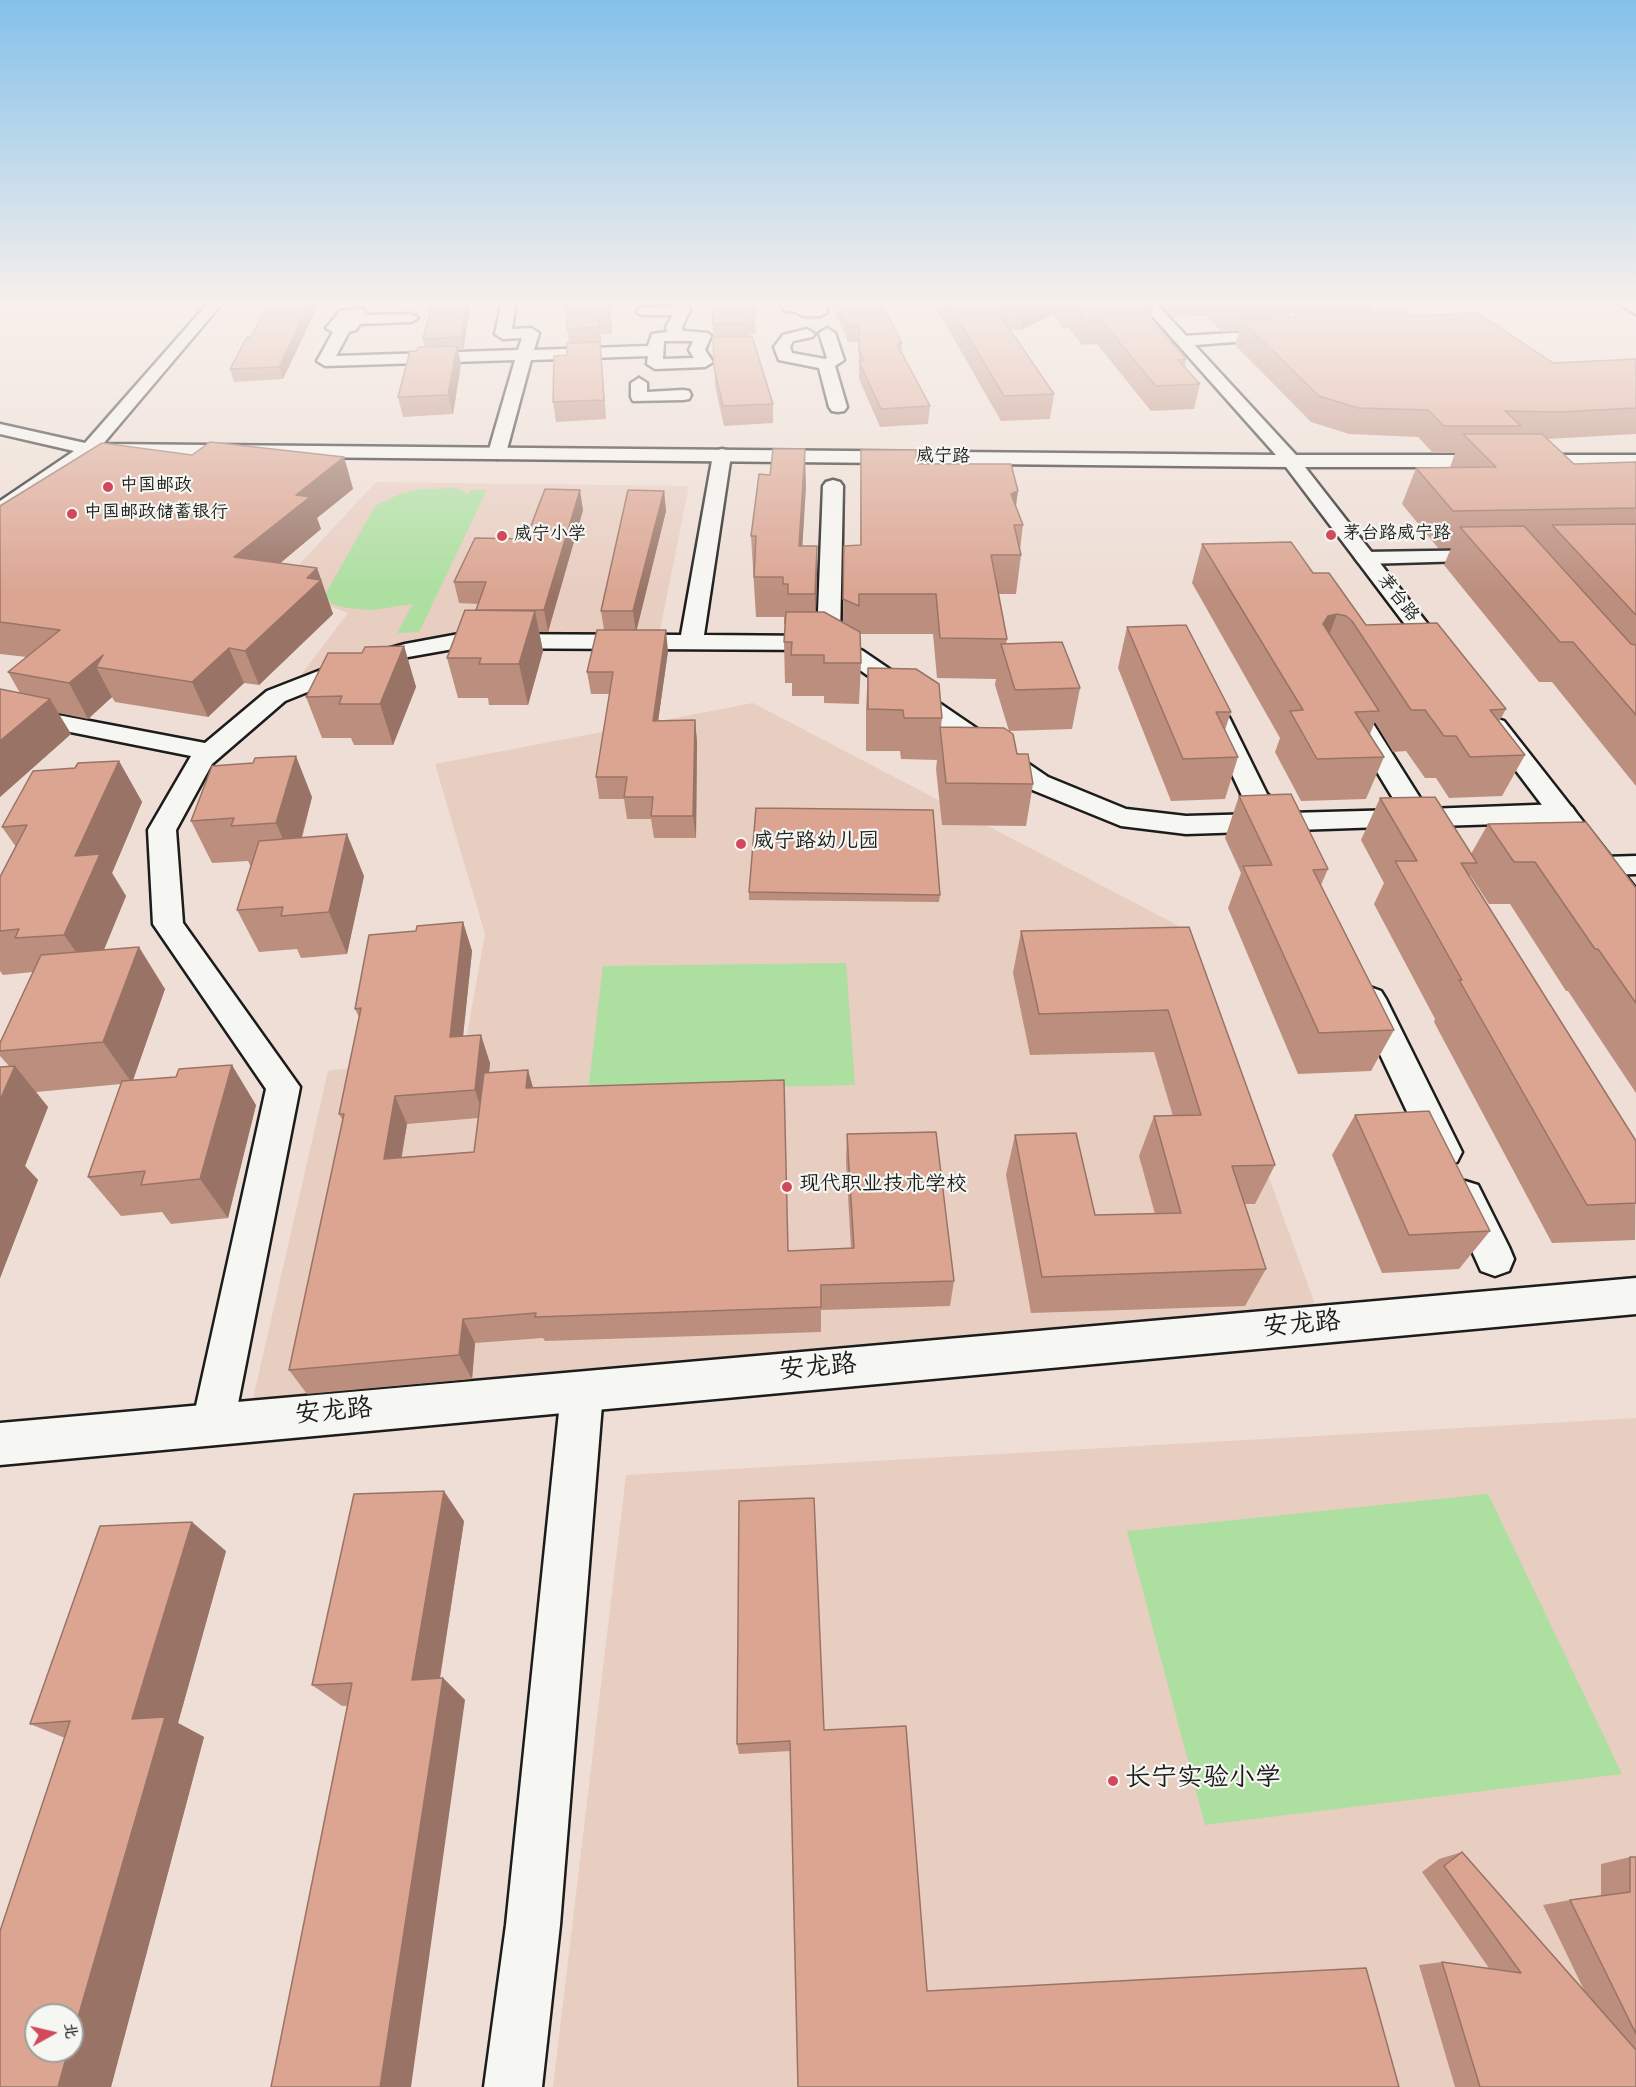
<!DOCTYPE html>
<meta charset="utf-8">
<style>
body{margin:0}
#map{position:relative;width:1636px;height:2087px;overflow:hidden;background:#eeded5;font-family:"Indie Flower","LXGW WenKai TC",sans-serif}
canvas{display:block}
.north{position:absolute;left:24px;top:2003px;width:60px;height:60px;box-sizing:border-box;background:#f6f6f2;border:2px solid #9f9f9c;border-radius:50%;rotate:82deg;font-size:16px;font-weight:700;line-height:24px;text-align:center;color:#1c1c1c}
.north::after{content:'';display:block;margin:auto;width:21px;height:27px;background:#d1495b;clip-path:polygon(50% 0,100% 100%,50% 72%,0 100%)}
</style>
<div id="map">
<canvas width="1636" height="2087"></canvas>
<div class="north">北</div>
</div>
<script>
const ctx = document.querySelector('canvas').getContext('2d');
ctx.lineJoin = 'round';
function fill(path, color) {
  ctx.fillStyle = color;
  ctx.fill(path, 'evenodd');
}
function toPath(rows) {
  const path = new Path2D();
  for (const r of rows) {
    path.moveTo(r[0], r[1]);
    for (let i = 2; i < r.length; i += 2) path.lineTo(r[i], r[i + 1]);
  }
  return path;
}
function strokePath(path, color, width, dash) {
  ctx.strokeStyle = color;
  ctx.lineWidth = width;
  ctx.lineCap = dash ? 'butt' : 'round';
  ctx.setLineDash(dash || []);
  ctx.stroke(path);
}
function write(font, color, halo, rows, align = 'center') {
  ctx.font = font + ' "Indie Flower","LXGW WenKai TC",sans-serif';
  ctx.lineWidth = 4.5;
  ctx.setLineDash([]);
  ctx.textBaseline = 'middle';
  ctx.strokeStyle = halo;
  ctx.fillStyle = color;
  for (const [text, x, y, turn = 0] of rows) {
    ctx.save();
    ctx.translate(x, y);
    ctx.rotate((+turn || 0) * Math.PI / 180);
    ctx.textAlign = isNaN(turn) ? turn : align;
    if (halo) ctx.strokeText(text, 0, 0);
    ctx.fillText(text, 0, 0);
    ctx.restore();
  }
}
const built = toPath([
 [376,482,689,486,659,635,503,633,450,637,391,647,301,675,348,613,279,586],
 [753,703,1177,925,1315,1304,252,1403,328,1071,464,1052,485,934,435,764],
 [1636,1418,1636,2087,553,2087,626,1475]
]);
const green = toPath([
 [456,488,468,494,471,490,487,490,419,632,397,633,413,604,372,610,347,608,332,604,325,595,375,506,402,493,423,489],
 [846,963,855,1085,588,1091,603,966],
 [1488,1494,1622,1774,1205,1825,1127,1531]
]);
const street = toPath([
 [502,301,516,301,512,329,531,328,539,333,534,350,648,346,652,334,667,332,666,327,673,315,644,315,639,314,637,311,639,308,674,306,672,301,686,301,690,310,682,327,683,331,708,333,711,336,705,350,713,362,705,367,655,369,647,364,648,356,531,360,506,453,503,457,497,459,491,457,488,453,515,360,325,366,317,361,333,332,326,328,340,311,359,309,364,310,365,315,411,314,418,318,411,322,360,324,356,330,349,332,336,356,518,350,522,338,503,339,495,334,502,301],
 [664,341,693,341,689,350,694,358,663,359,664,341],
 [781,301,825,301,827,312,820,316,803,316,796,312,784,311,781,301],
 [827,328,835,333,844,360,835,366,847,407,844,411,838,412,832,411,829,407,819,368,779,360,774,347,783,335,807,329,815,334,812,337,793,341,790,347,792,353,825,359,827,358,819,333,827,328],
 [1282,330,1290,335,1287,338,1182,346,1174,341,1182,336,1282,330],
 [639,378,647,383,647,392,683,390,689,391,691,395,689,399,683,400,633,401,631,397,631,383,639,378],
 [722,449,729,451,731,455,704,635,817,636,823,486,826,482,833,480,840,482,843,486,840,640,863,651,1048,777,1126,809,1186,816,1258,814,1243,798,1206,719,1209,714,1218,712,1227,714,1230,719,1267,794,1289,813,1400,810,1347,722,1351,717,1360,714,1369,717,1427,809,1562,804,1572,807,1576,813,1572,819,1562,822,1438,826,1443,834,1439,840,1429,843,1419,840,1411,826,1296,830,1286,834,1276,831,1186,834,1121,826,1030,789,847,661,824,650,459,648,408,657,360,671,285,701,212,764,176,830,183,923,300,1087,234,1424,228,1439,213,1445,198,1439,192,1424,266,1089,153,924,148,830,191,756,0,718,0,704,205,743,267,691,344,661,405,644,459,634,681,635,713,455,715,451,722,449],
 [1493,550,1500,552,1503,556,1500,560,1365,564,1358,562,1355,558,1358,554,1365,552,1493,550],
 [1636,856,1636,874,1603,875,1593,873,1589,866,1593,859,1603,857,1636,856],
 [1370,987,1381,991,1386,999,1462,1152,1457,1162,1444,1167,1431,1162,1426,1152,1354,999,1359,991,1370,987],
 [1465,1181,1478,1185,1509,1247,1514,1259,1509,1271,1495,1276,1481,1271,1447,1196,1452,1185,1465,1181],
 [582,1372,597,1378,603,1392,560,1925,542,2087,484,2087,506,1925,561,1392,567,1378,582,1372]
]);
const secondary = toPath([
 [210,301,224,301,103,444,1276,455,1139,301,1154,301,1296,455,1636,455,1636,467,1305,467,1455,659,1451,664,1443,666,1435,664,1286,467,93,455,7,514,0,516,0,501,74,451,0,434,0,424,85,443,210,301],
 [1613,301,1630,301,1636,304,1636,314,1613,301],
 [1495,718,1504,721,1636,889,1636,919,1626,916,1486,731,1482,726,1486,721,1495,718],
 [1636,1278,1636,1314,0,1465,0,1423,1636,1278]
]);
const wall = toPath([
 [270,301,320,301,283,379,234,382,230,369,251,337],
 [610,301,612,334,601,334,601,345,600,345,606,419,556,422,553,402,567,355,569,343,567,329],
 [712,301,755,316,756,334,749,334,749,337,773,404,773,423,724,426,715,386],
 [830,301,880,301,902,343,901,352,930,406,928,424,880,427,859,379,859,342,848,342],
 [932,301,1155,301,1151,318,1148,318,1186,359,1185,367,1200,384,1194,409,1151,411,1097,344,1082,345,1069,328,1062,328,1053,314,1021,330,1010,330,1054,394,1050,419,1001,421],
 [1157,301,1373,301,1370,311,1412,316,1553,363,1636,359,1636,434,1548,439,1574,464,1636,462,1636,786,1552,682,1539,682,1444,565,1451,548,1438,548,1402,504,1416,468,1450,467,1455,453,1433,453,1418,437,1349,434,1311,422,1235,345,1239,331,1222,332,1206,316,1172,317],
 [1290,311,1296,317,1288,317],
 [471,302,463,350,458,350,461,364,453,414,403,417,398,397,417,351,425,347,423,339],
 [861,450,917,464,1016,506,1023,525,1020,550,1021,555,1016,594,998,594,1007,639,1006,644,1080,688,1072,729,1009,731,995,685,996,679,937,678,933,634,860,634,861,663,859,704,824,703,824,696,792,696,792,683,785,683,784,642,785,624,784,624,784,617,756,617,751,536,806,486,802,546,817,546,816,612,843,622,844,546,860,546,860,487],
 [192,455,344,457,353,489,317,518,321,529,280,563,317,568,333,614,259,685,244,683,208,717,115,702,112,697,88,719,58,713,71,734,0,797,0,689,20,693,8,672,27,657,0,654,0,506],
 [664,491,666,511,636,630,668,651,658,721,695,720,697,742,696,838,654,838,651,819,627,819,624,799,599,799,596,777,610,694,591,694,587,672,604,630,601,611],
 [583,510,548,632,539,632,543,651,528,705,489,705,488,698,458,698,447,658,476,610,478,604,459,603,454,582,526,539],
 [1202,544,1313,573,1366,625,1506,709,1499,722,1525,755,1502,796,1449,798,1436,778,1425,778,1406,751,1393,752,1375,722,1370,734,1384,757,1366,799,1301,801,1275,752,1280,738,1192,583],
 [1127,627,1231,712,1225,730,1238,757,1225,799,1171,801,1118,668],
 [404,646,416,687,393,745,354,745,351,738,322,738,306,697,362,653],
 [868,668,942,718,941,727,1017,754,1033,784,1026,826,942,825,936,769,937,760,901,759,900,751,866,751,866,709],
 [119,761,142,802,112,873,126,896,104,950,165,989,133,1080,256,1105,228,1218,171,1224,162,1212,121,1216,88,1177,121,1084,36,1092,48,1107,25,1166,38,1180,0,1278,0,1067,9,1066,0,1056,0,1043,33,972,3,975,0,971,0,877,16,847,2,827,75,768],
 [1239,796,1328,869,1321,885,1394,1030,1371,1071,1298,1074,1228,908,1241,873,1225,838],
 [312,797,302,838,364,876,347,954,301,958,297,949,259,952,237,910,251,867,248,861,212,863,191,821],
 [1380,798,1471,854,1488,824,1636,888,1636,1093,1568,991,1566,991,1510,904,1489,904,1470,875,1469,876,1636,1141,1635,1240,1552,1243,1434,1022,1435,1019,1374,904,1384,883,1361,840],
 [749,892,940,895,939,902,749,900],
 [463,922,472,951,463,1036,490,1063,489,1072,534,1088,789,1251,851,1248,846,1161,847,1134,954,1281,950,1306,821,1310,821,1332,545,1341,543,1338,475,1343,472,1379,307,1394,289,1370,343,1121,339,1114,359,1017,355,1009,416,931],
 [478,1118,474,1152,401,1157,407,1124],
 [1189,927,1275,1165,1255,1204,1245,1204,1266,1269,1245,1306,1031,1313,1006,1175,1015,1135,1095,1215,1155,1214,1139,1156,1154,1116,1173,1116,1154,1052,1030,1055,1013,973,1021,931],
 [1355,1115,1490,1231,1459,1269,1382,1273,1332,1155],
 [464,1521,440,1679,443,1678,465,1700,342,1706,312,1685],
 [226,1551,178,1723,204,1737,111,2087,0,2087,65,1738,30,1724],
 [824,1730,927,1991,798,2087,790,1751,739,1754,737,1744],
 [1462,1852,1584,1990,1543,1905,1570,1900,1601,1896,1601,1864,1630,1857,1636,1857,1636,2087,1455,2087,1419,1965,1442,1962,1489,1968,1422,1872,1439,1859]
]);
const shadedWall = toPath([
 [311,301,320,301,283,379,279,367],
 [467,301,470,301,471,302,463,350,461,337],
 [609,301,610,301,612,334,610,316],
 [1036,301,1055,301,1053,314,1021,330,1024,306],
 [600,342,602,360,606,419,604,400],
 [457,346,461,364,453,414,448,395],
 [805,449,806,486,800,585,799,546],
 [344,457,353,489,317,518,321,529,247,591,234,557,296,495],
 [580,490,583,510,548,632,544,610],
 [664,491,666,511,636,633,633,611],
 [1018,491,1013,529,1011,494],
 [817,546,817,585,815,634,815,594],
 [317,568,333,614,259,685,245,651,307,578],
 [535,611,543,651,528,705,519,664],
 [1337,614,1322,654,1323,624,1328,616],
 [666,630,668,651,655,743,653,721],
 [404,646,416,687,393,745,380,704],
 [229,648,244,683,208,717,192,682],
 [103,655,96,667,112,697,88,719,69,683],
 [50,699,71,734,0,797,0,741],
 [695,720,697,742,696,838,693,816],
 [296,756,312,797,294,865,276,823],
 [119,761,142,802,112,873,126,896,93,976,64,935,75,856],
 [347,834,364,876,347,954,329,912],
 [463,922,472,951,460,1065,450,1037],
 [139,947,165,989,132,1083,103,1042],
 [481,1035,490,1063,484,1118,475,1090],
 [232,1065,256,1105,228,1218,200,1179],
 [15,1066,48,1107,25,1166,38,1180,0,1278,0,1100],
 [528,1070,536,1098,526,1088],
 [395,1096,407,1124,397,1186,384,1159],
 [463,1319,475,1343,472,1379,459,1355],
 [444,1491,464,1521,436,1702,412,1680],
 [192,1522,226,1551,178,1723,204,1737,111,2087,58,2087,68,2051,72,2051,72,2038,132,1719],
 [443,1678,465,1700,411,2087,380,2087]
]);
const building = toPath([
 [270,301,311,301,279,367,230,369,247,337,251,337,270,301],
 [433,301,467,301,461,337,423,339,433,301],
 [566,301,609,301,610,316,598,316,599,327,567,329,566,301],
 [712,301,754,301,755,316,746,316,748,323,713,324,712,301],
 [837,301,880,301,902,343,897,344,930,406,881,409,859,362,864,361,859,351,859,326,848,326,837,301],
 [947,301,1036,301,1024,306,995,308,1054,394,1004,396,947,301],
 [1063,301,1132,301,1186,359,1178,360,1200,384,1156,386,1101,320,1086,321,1073,304,1066,305,1063,301],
 [1219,301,1287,301,1292,305,1227,308,1219,301],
 [1311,301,1359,301,1315,304,1311,301],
 [1403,309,1412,316,1478,313,1553,363,1636,359,1636,408,1559,412,1505,411,1521,426,1444,426,1428,410,1358,408,1319,396,1241,320,1403,309],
 [752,336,773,404,723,406,714,367,713,337,752,336],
 [600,342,604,400,553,402,554,356,567,355,567,343,600,342],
 [457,346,448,395,398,397,410,351,417,351,418,347,457,346],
 [1463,434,1542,434,1574,464,1636,462,1636,508,1453,511,1416,468,1496,467,1463,434],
 [210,442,344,457,296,495,310,497,234,557,317,568,307,578,321,580,245,651,229,648,192,682,96,667,103,655,69,683,8,672,60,630,0,622,0,506,102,443,192,455,210,442],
 [773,449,805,449,799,546,817,546,815,594,788,594,788,584,783,584,783,577,754,577,756,536,751,536,759,474,770,475,773,449],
 [861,450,916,450,917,464,1011,464,1018,491,1011,494,1023,525,1014,525,1021,555,991,555,1007,639,940,638,936,594,859,594,859,606,843,599,844,546,861,545,861,450],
 [545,489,580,490,544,610,476,610,486,582,454,582,475,538,526,539,545,489],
 [628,490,664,491,633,611,601,611,628,490],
 [1636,524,1636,615,1552,525,1636,524],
 [1524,526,1631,644,1636,645,1636,715,1573,642,1560,642,1460,527,1524,526],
 [1291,542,1313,573,1329,573,1366,625,1437,623,1506,709,1490,710,1525,755,1470,757,1456,736,1444,736,1425,710,1411,710,1352,621,1346,616,1337,614,1328,616,1323,624,1379,711,1355,712,1384,757,1317,759,1290,711,1303,710,1202,544,1291,542],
 [465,610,535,611,519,664,479,664,481,658,447,658,465,610],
 [786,612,824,612,860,632,861,663,824,663,824,655,791,655,792,642,784,642,786,612],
 [1186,625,1231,712,1216,712,1238,757,1183,759,1127,627,1186,625],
 [597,630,666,630,653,721,695,720,693,816,651,816,653,797,624,797,627,777,596,777,613,672,587,672,597,630],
 [1062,642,1080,688,1015,690,1001,644,1062,642],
 [404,646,380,704,339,704,342,696,306,697,328,653,362,653,365,647,404,646],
 [868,668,916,669,939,684,942,718,904,718,903,710,868,709,868,668],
 [0,689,50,699,0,741,0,689],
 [940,727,1004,728,1013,734,1017,754,1028,754,1033,784,946,783,940,727],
 [296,756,276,823,231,826,234,818,191,821,212,766,253,763,255,758,296,756],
 [119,761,75,856,100,854,64,935,15,938,19,929,0,931,0,877,27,825,2,827,33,771,75,768,78,763,119,761],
 [1291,794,1328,869,1313,870,1394,1030,1319,1033,1243,866,1272,865,1239,796,1291,794],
 [1435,797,1477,863,1461,863,1636,1141,1636,1203,1587,1205,1459,980,1462,980,1395,861,1417,861,1380,798,1435,797],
 [756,808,933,810,940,895,749,892,756,808],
 [1586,822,1636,888,1636,1003,1598,949,1595,949,1535,862,1514,862,1488,824,1586,822],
 [347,834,329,912,281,916,283,907,237,910,259,841,347,834],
 [463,922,450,1037,481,1035,475,1090,395,1096,384,1159,474,1152,484,1073,528,1070,526,1088,784,1080,788,1251,854,1248,847,1134,936,1132,954,1281,821,1285,821,1307,535,1317,536,1313,463,1319,459,1355,289,1370,344,1114,339,1114,361,1008,355,1009,369,935,416,931,417,926,463,922],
 [1189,927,1275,1165,1232,1166,1266,1269,1042,1277,1015,1135,1076,1133,1095,1215,1181,1213,1154,1116,1201,1115,1168,1010,1039,1014,1021,931,1189,927],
 [139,947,103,1042,0,1051,0,1043,41,955,139,947],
 [232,1065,200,1179,141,1185,145,1171,88,1177,122,1081,176,1077,179,1069,232,1065],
 [15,1066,0,1100,0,1067,15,1066],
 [1429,1111,1490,1231,1409,1235,1355,1115,1429,1111],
 [444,1491,412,1680,443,1678,380,2087,271,2087,352,1683,312,1685,354,1494,444,1491],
 [814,1498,824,1730,906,1726,927,1991,1366,1968,1399,2087,798,2087,790,1741,737,1744,739,1501,814,1498],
 [192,1522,132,1719,165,1717,72,2038,72,2015,36,2015,36,2051,68,2051,58,2087,0,2087,0,1931,70,1721,30,1724,100,1526,192,1522],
 [1462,1852,1636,2050,1636,2087,1480,2087,1442,1962,1521,1973,1444,1866,1462,1852],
 [1630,1857,1636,1857,1636,2034,1570,1900,1630,1892,1630,1857]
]);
const markers = [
 [108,487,6,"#d1495b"],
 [72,514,6,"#d1495b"],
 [1331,535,6,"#d1495b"],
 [502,536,6,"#d1495b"],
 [741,844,6,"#d1495b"],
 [787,1187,6,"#d1495b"],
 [1113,1781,6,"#d1495b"]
];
const farStreetnames = [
 ["威宁路",943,458,1],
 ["茅台路",1397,599,52]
];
const farPoinames = [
 ["中国邮政",120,487],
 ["中国邮政储蓄银行",84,514],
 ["茅台路威宁路",1343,535],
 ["威宁小学",514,536]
];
const poiNames = [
 ["威宁路幼儿园",753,844],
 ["现代职业技术学校",799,1187]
];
const nearStreetnames = [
 ["安龙路",1302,1327,-5],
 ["安龙路",818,1370,-5],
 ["安龙路",334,1414,-5]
];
const nearPoinames = [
 ["长宁实验小学",1125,1781]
];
fill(built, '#e8cdc1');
fill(green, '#acdfa0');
strokePath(street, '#1c1c1c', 5);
strokePath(secondary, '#1c1c1c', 5);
fill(street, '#f6f6f2');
fill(secondary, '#f6f6f2');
fill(wall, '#bc8e7e');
fill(shadedWall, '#997466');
fill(building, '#dba592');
strokePath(building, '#997466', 1.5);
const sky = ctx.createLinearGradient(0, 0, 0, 593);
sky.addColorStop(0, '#83c1ea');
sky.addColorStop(0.51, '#f7f0ec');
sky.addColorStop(1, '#f7f0ec00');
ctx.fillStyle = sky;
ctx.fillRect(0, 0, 1636, 593);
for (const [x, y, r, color] of markers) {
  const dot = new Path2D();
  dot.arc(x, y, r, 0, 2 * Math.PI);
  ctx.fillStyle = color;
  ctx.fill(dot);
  strokePath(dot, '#f6f6f2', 2);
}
write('18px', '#1c1c1c', '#f6f6f2', farStreetnames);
write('18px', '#1c1c1c', '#f6f6f2', farPoinames, 'left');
write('21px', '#1c1c1c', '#f6f6f2', poiNames, 'left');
write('26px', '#1c1c1c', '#f6f6f2', nearStreetnames);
write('26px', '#1c1c1c', '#f6f6f2', nearPoinames, 'left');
</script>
